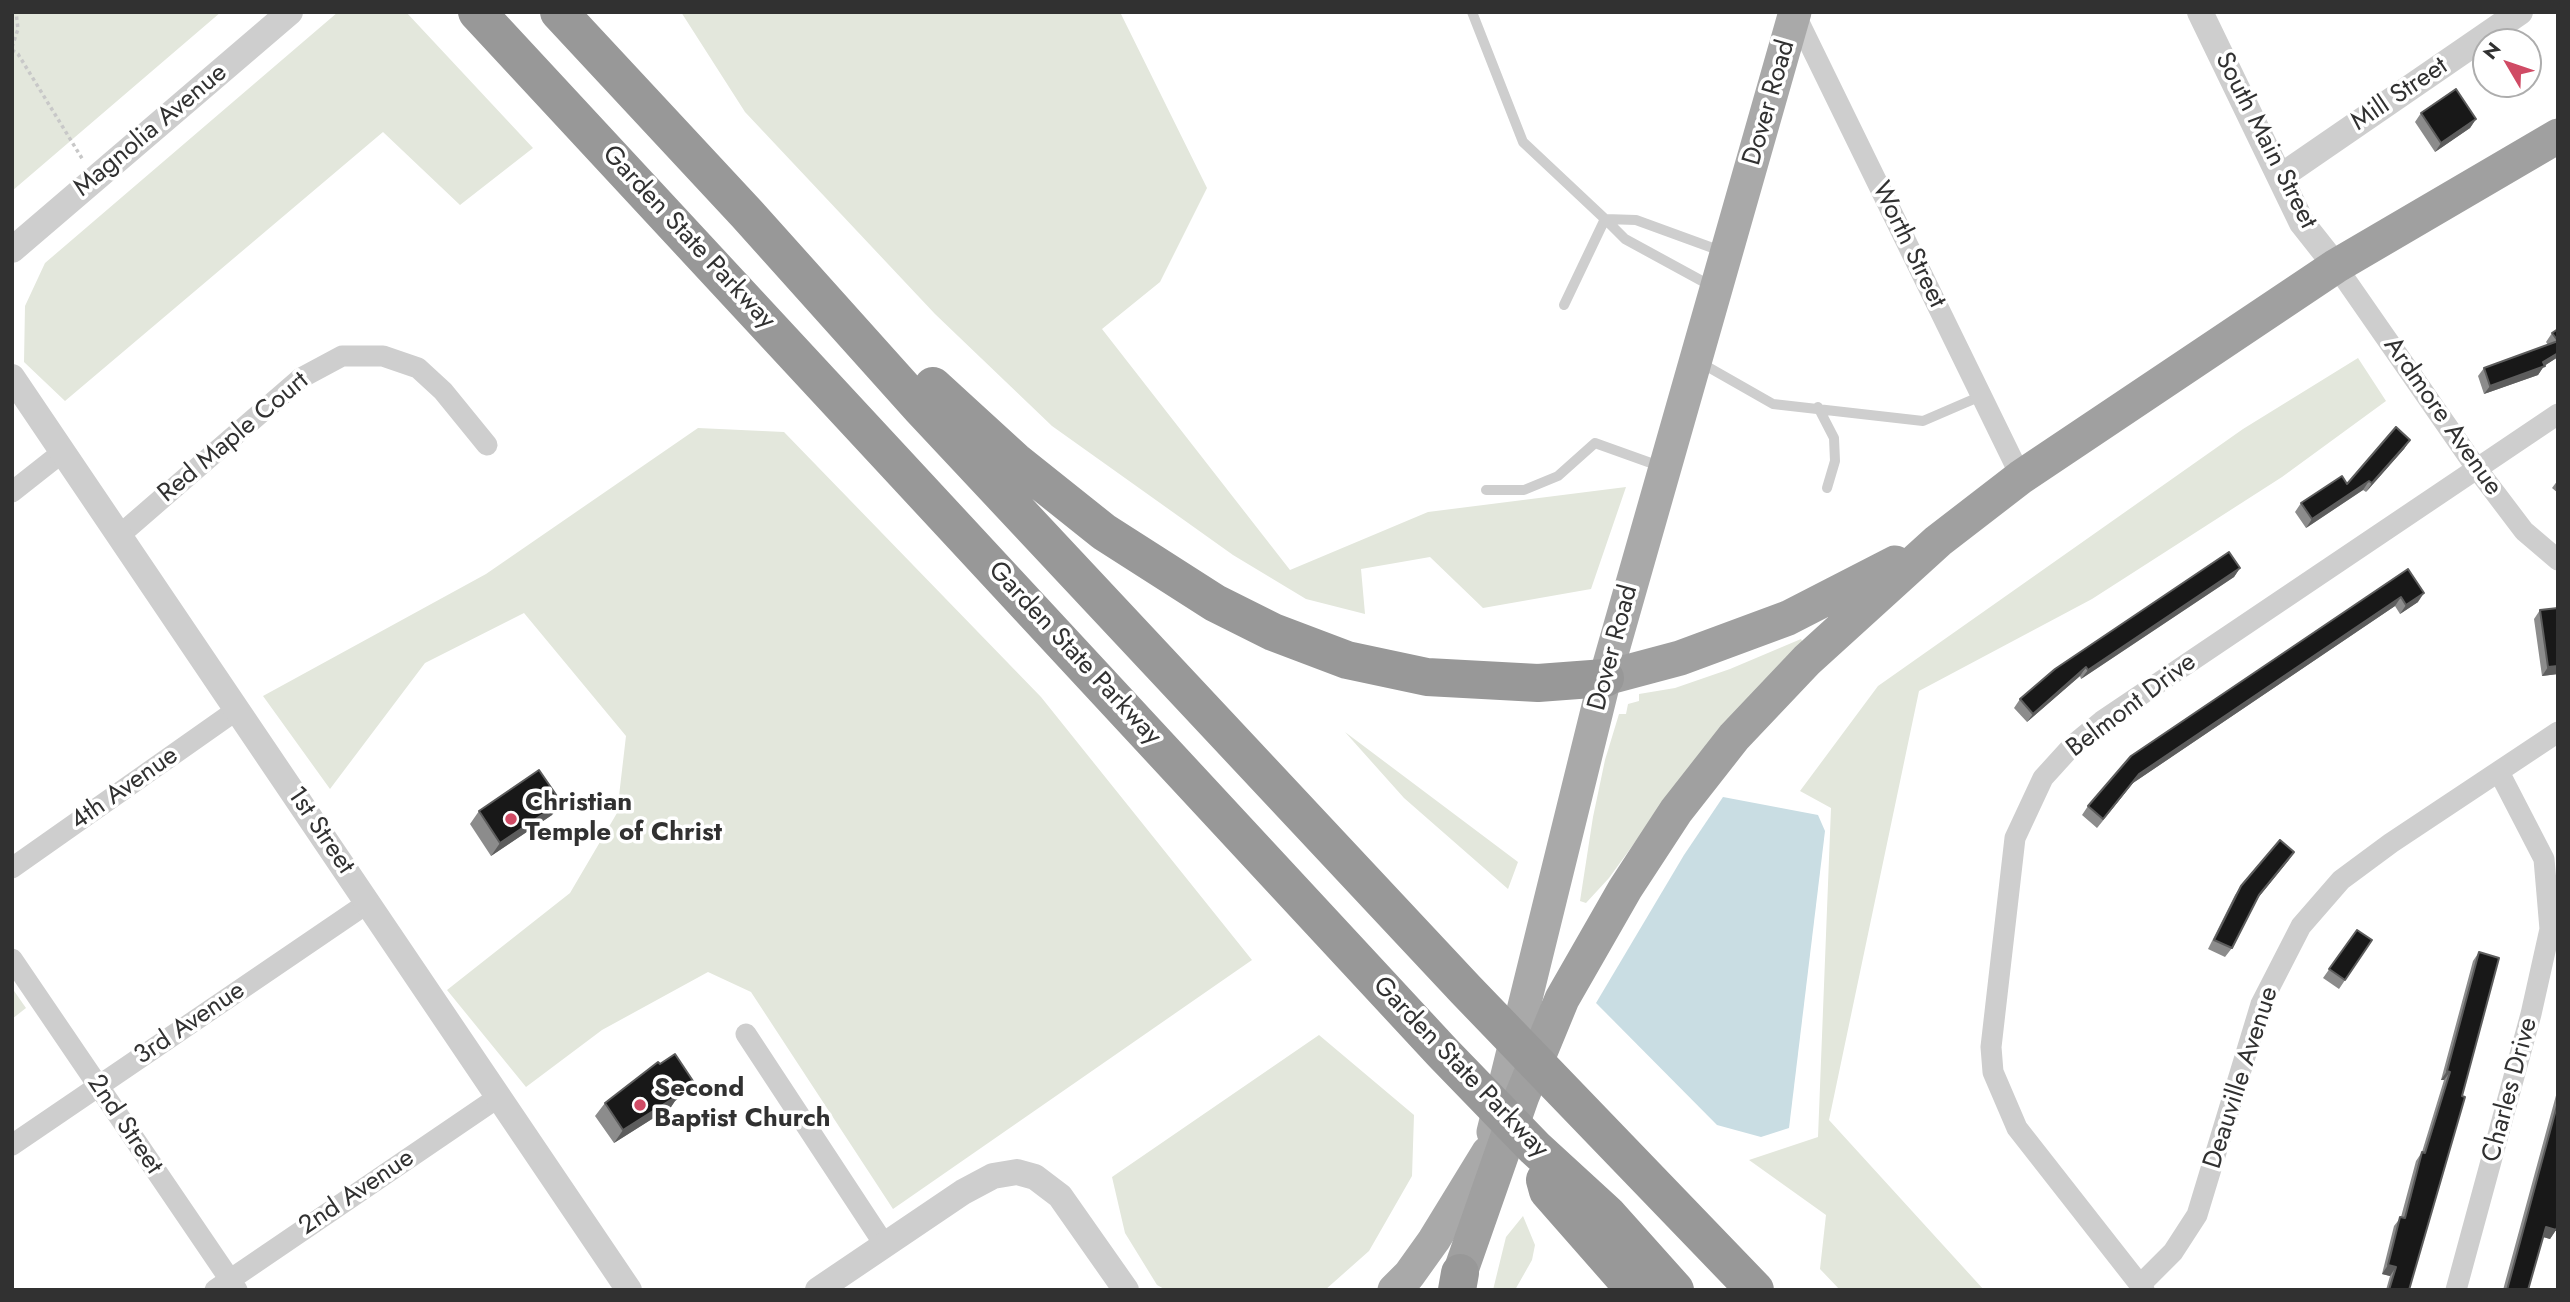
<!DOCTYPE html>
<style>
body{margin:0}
#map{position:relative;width:2570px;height:1302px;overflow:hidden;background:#fff;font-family:Jost,sans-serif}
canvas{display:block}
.frame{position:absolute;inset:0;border:14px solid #313131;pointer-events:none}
.north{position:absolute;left:2472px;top:28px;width:70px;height:70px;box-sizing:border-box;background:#fff;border:2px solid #adadad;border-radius:50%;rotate:309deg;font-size:19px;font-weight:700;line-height:28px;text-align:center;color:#313131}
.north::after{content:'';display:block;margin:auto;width:24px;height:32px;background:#d04b65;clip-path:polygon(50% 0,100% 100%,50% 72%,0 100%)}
</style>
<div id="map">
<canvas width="2570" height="1302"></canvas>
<div class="frame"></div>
<div class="north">N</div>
</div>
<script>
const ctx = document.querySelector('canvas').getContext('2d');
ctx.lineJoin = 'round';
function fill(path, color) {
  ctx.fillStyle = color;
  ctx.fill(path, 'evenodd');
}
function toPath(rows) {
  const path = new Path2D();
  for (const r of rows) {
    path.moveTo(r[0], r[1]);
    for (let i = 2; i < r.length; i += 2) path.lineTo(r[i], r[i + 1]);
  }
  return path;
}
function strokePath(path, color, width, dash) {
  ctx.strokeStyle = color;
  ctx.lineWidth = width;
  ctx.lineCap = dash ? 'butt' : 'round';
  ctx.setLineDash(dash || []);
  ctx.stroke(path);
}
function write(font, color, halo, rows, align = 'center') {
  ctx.font = font + ' Jost,sans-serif';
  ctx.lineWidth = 7;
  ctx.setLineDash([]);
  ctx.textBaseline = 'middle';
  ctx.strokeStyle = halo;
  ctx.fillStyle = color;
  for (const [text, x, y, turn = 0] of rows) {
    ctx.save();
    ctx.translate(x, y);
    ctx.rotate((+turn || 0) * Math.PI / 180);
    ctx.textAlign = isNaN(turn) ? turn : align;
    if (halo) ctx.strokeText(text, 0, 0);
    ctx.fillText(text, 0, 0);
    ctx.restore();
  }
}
const green = toPath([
 [12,12,221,12,12,191],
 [338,12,406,12,533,148,460,205,383,132,65,401,24,362,25,306,45,263],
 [681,12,1120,12,1207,188,1160,282,1102,329,1290,570,1428,512,1626,487,1591,589,1483,608,1430,557,1361,569,1365,614,1306,599,1233,555,1052,426,935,314,745,112],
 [2358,358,2386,401,2282,477,2092,599,1919,691,1829,1120,1984,1290,1840,1290,1820,1269,1826,1215,1749,1160,1818,1137,1831,808,1800,791,1878,686,2243,429],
 [698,428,784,432,1041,697,1252,960,893,1209,751,992,708,972,602,1030,526,1087,447,990,570,893,617,813,626,736,524,613,425,663,330,789,263,696,486,574],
 [1801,639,1805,646,1675,787,1609,878,1586,903,1580,901,1593,817,1605,760,1619,714,1626,714,1628,704,1639,701,1639,694,1675,688,1730,669],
 [1345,732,1518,862,1508,889,1404,798],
 [12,988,26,1008,12,1019],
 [1319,1035,1414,1115,1412,1176,1369,1251,1325,1290,1166,1290,1157,1285,1125,1233,1112,1177],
 [1523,1216,1535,1245,1532,1260,1515,1290,1493,1290,1506,1237]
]);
const water = toPath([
 [1723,797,1818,815,1825,831,1789,1128,1761,1137,1717,1125,1596,1003,1684,855]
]);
const path = toPath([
 [12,47,18,29,16,12],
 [12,50,18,54,83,160]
]);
const service = toPath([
 [1472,12,1523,142,1605,219,1564,305],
 [1713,287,1625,239,1605,219,1636,220,1721,251],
 [1701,363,1773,404,1923,421,1981,396],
 [1818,407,1834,438,1835,461,1827,488],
 [1486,490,1524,490,1558,476,1595,443,1662,467]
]);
const minor = toPath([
 [1794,12,2021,477],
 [2336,266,2477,469,2524,531,2558,560],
 [12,492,64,451],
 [121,534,301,378,342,356,383,356,418,368,443,391,487,445],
 [12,868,238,709],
 [12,959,237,1290],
 [746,1034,884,1244],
 [12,1145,369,902],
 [2140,1285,2173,1252,2197,1215,2261,1004,2301,926,2341,880,2391,843,2558,732],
 [215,1290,500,1096],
 [2144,1290,2017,1128,1993,1072,1991,1047,2015,838,2043,778,2073,745,2102,721,2558,414],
 [2456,1290,2531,1014,2550,929,2544,859,2499,772]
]);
const tertiary = toPath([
 [2200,12,2302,223,2336,266],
 [2280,177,2520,12],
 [12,250,290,12],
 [12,377,629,1290],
 [818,1290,963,1192,993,1176,1017,1172,1035,1177,1060,1196,1126,1290]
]);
const primary = toPath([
 [1493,1132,1605,678,1795,12],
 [1394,1290,1409,1275,1434,1240,1488,1152]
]);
const trunk = toPath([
 [1605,678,1680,658,1788,618,1895,563],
 [1460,1273,1522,1096,1562,999,1625,889,1676,811,1734,737,1807,660,1938,541,2021,477,2336,266,2558,136]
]);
const motorway = toPath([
 [477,12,1443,1053,1535,1148,1607,1214,1675,1290],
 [559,12,747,214,921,408,1466,990,1755,1290],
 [933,386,1015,461,1104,532,1215,603,1273,632,1347,660,1427,677,1538,683,1605,678],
 [1545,1180,1548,1191,1635,1290],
 [1457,1290,1460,1273]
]);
const wall = toPath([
 [2421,113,2476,119,2470,128,2435,152,2415,122],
 [2558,329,2558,357,2544,366,2538,375,2484,394,2478,376,2484,368,2548,345,2546,342,2552,333],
 [2410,440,2404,449,2366,492,2363,490,2306,528,2295,512,2301,503,2347,484],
 [2558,480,2558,493,2552,488],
 [2240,568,2234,577,2081,679,2080,676,2027,722,2014,708,2020,699],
 [2408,569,2418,602,2400,614,2395,606,2133,783,2097,828,2082,815,2088,806],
 [2540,610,2558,674,2542,676,2534,619],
 [561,802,552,815,491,856,470,824,479,811],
 [2294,852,2257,898,2232,948,2225,957,2208,949,2235,895,2241,886],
 [2357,930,2372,940,2339,989,2323,978],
 [2479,952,2409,1290,2386,1290,2390,1276,2382,1274,2394,1226,2401,1217,2416,1161,2422,1152,2444,1080,2441,1080,2473,961],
 [660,1064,693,1081,684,1094,675,1101,671,1107,614,1143,595,1116,605,1103],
 [2558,1088,2558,1225,2556,1230,2550,1239,2543,1237,2528,1290,2503,1290]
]);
const shadedWall = toPath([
 [2476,119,2470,128,2435,152,2441,143],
 [2558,353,2558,357,2544,366,2538,375,2484,394,2490,386],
 [2410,440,2404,449,2366,492,2372,483],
 [2369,481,2363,490,2306,528,2312,519],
 [2240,568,2234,577,2081,679,2088,670],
 [2424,593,2418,602,2400,614,2406,605],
 [2401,597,2395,606,2133,783,2097,828,2139,774],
 [2558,666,2558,674,2542,676,2548,667],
 [2086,667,2080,676,2027,722,2033,714],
 [561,802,552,815,491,856,500,843],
 [2294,852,2288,861,2253,904,2259,895],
 [2447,1071,2450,1072,2444,1080,2441,1080],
 [693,1081,684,1094,675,1101,671,1107,614,1143,623,1130],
 [2546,1227,2556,1230,2550,1239,2540,1236],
 [2388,1265,2396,1267,2390,1276,2382,1274]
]);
const building = toPath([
 [2456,89,2476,119,2441,143,2421,113,2456,89],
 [2558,329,2558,353,2543,362,2545,366,2490,386,2484,368,2558,341,2552,333,2558,329],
 [2396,427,2410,440,2372,483,2369,481,2312,519,2301,503,2342,476,2347,484,2396,427],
 [2229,552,2240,568,2088,670,2086,667,2033,714,2020,699,2055,669,2229,552],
 [2408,569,2424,593,2406,605,2401,597,2139,774,2103,819,2088,806,2131,756,2408,569],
 [2558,608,2558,666,2548,667,2540,610,2558,608],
 [539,770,561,802,500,843,479,811,539,770],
 [2280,840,2294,852,2259,895,2232,948,2214,940,2241,886,2280,840],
 [2357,930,2372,940,2345,980,2329,969,2357,930],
 [2479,952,2499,958,2462,1096,2465,1097,2409,1290,2389,1290,2396,1267,2388,1265,2400,1217,2405,1218,2422,1152,2425,1153,2450,1072,2447,1071,2479,952],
 [675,1054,693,1081,679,1092,680,1094,623,1130,605,1103,658,1062,660,1064,675,1054],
 [2558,1102,2558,1225,2556,1230,2546,1227,2528,1290,2507,1290,2558,1102]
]);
const markers = [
 [511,819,7,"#d04b65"],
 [640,1105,7,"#d04b65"]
];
const streetNames = [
 ["Mill Street",2400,95,-34],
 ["Dover Road",1770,103,-74],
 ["Magnolia Avenue",151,131,-40],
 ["South Main Street",2265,141,63],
 ["Garden State Parkway",688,238,47],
 ["Worth Street",1908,245,64],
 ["Ardmore Avenue",2442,417,55],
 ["Red Maple Court",234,438,-40],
 ["Dover Road",1614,648,-75],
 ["Garden State Parkway",1074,654,47],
 ["Belmont Drive",2132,706,-37],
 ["4th Avenue",125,789,-35],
 ["1st Street",320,831,56],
 ["3rd Avenue",190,1024,-34],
 ["Garden State Parkway",1460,1068,46],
 ["Deauville Avenue",2242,1078,-72],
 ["Charles Drive",2511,1090,-75],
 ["2nd Street",124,1125,56],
 ["2nd Avenue",357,1193,-34]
];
const poiNames = [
 ["Christian",525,804],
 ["Temple of Christ",525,834],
 ["Second",654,1090],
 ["Baptist Church",654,1120]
];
fill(green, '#e3e7dc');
fill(water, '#c9dde3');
strokePath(path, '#c8c8c8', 3.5, [3.5, 3.5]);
strokePath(service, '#cecece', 10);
strokePath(minor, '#cecece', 21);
strokePath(tertiary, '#cecece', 26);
strokePath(primary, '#a9a9a9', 33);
strokePath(trunk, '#a0a0a0', 35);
strokePath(motorway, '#989898', 38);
fill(wall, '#8c8c8c');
fill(shadedWall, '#5d5d5d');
fill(building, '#181818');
strokePath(building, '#5d5d5d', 2);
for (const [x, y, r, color] of markers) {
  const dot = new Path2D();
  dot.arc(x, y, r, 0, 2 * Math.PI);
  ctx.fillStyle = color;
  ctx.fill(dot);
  strokePath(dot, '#fff', 2.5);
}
write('26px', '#313131', '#fff', streetNames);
write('bold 26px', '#313131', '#fff', poiNames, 'left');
</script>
